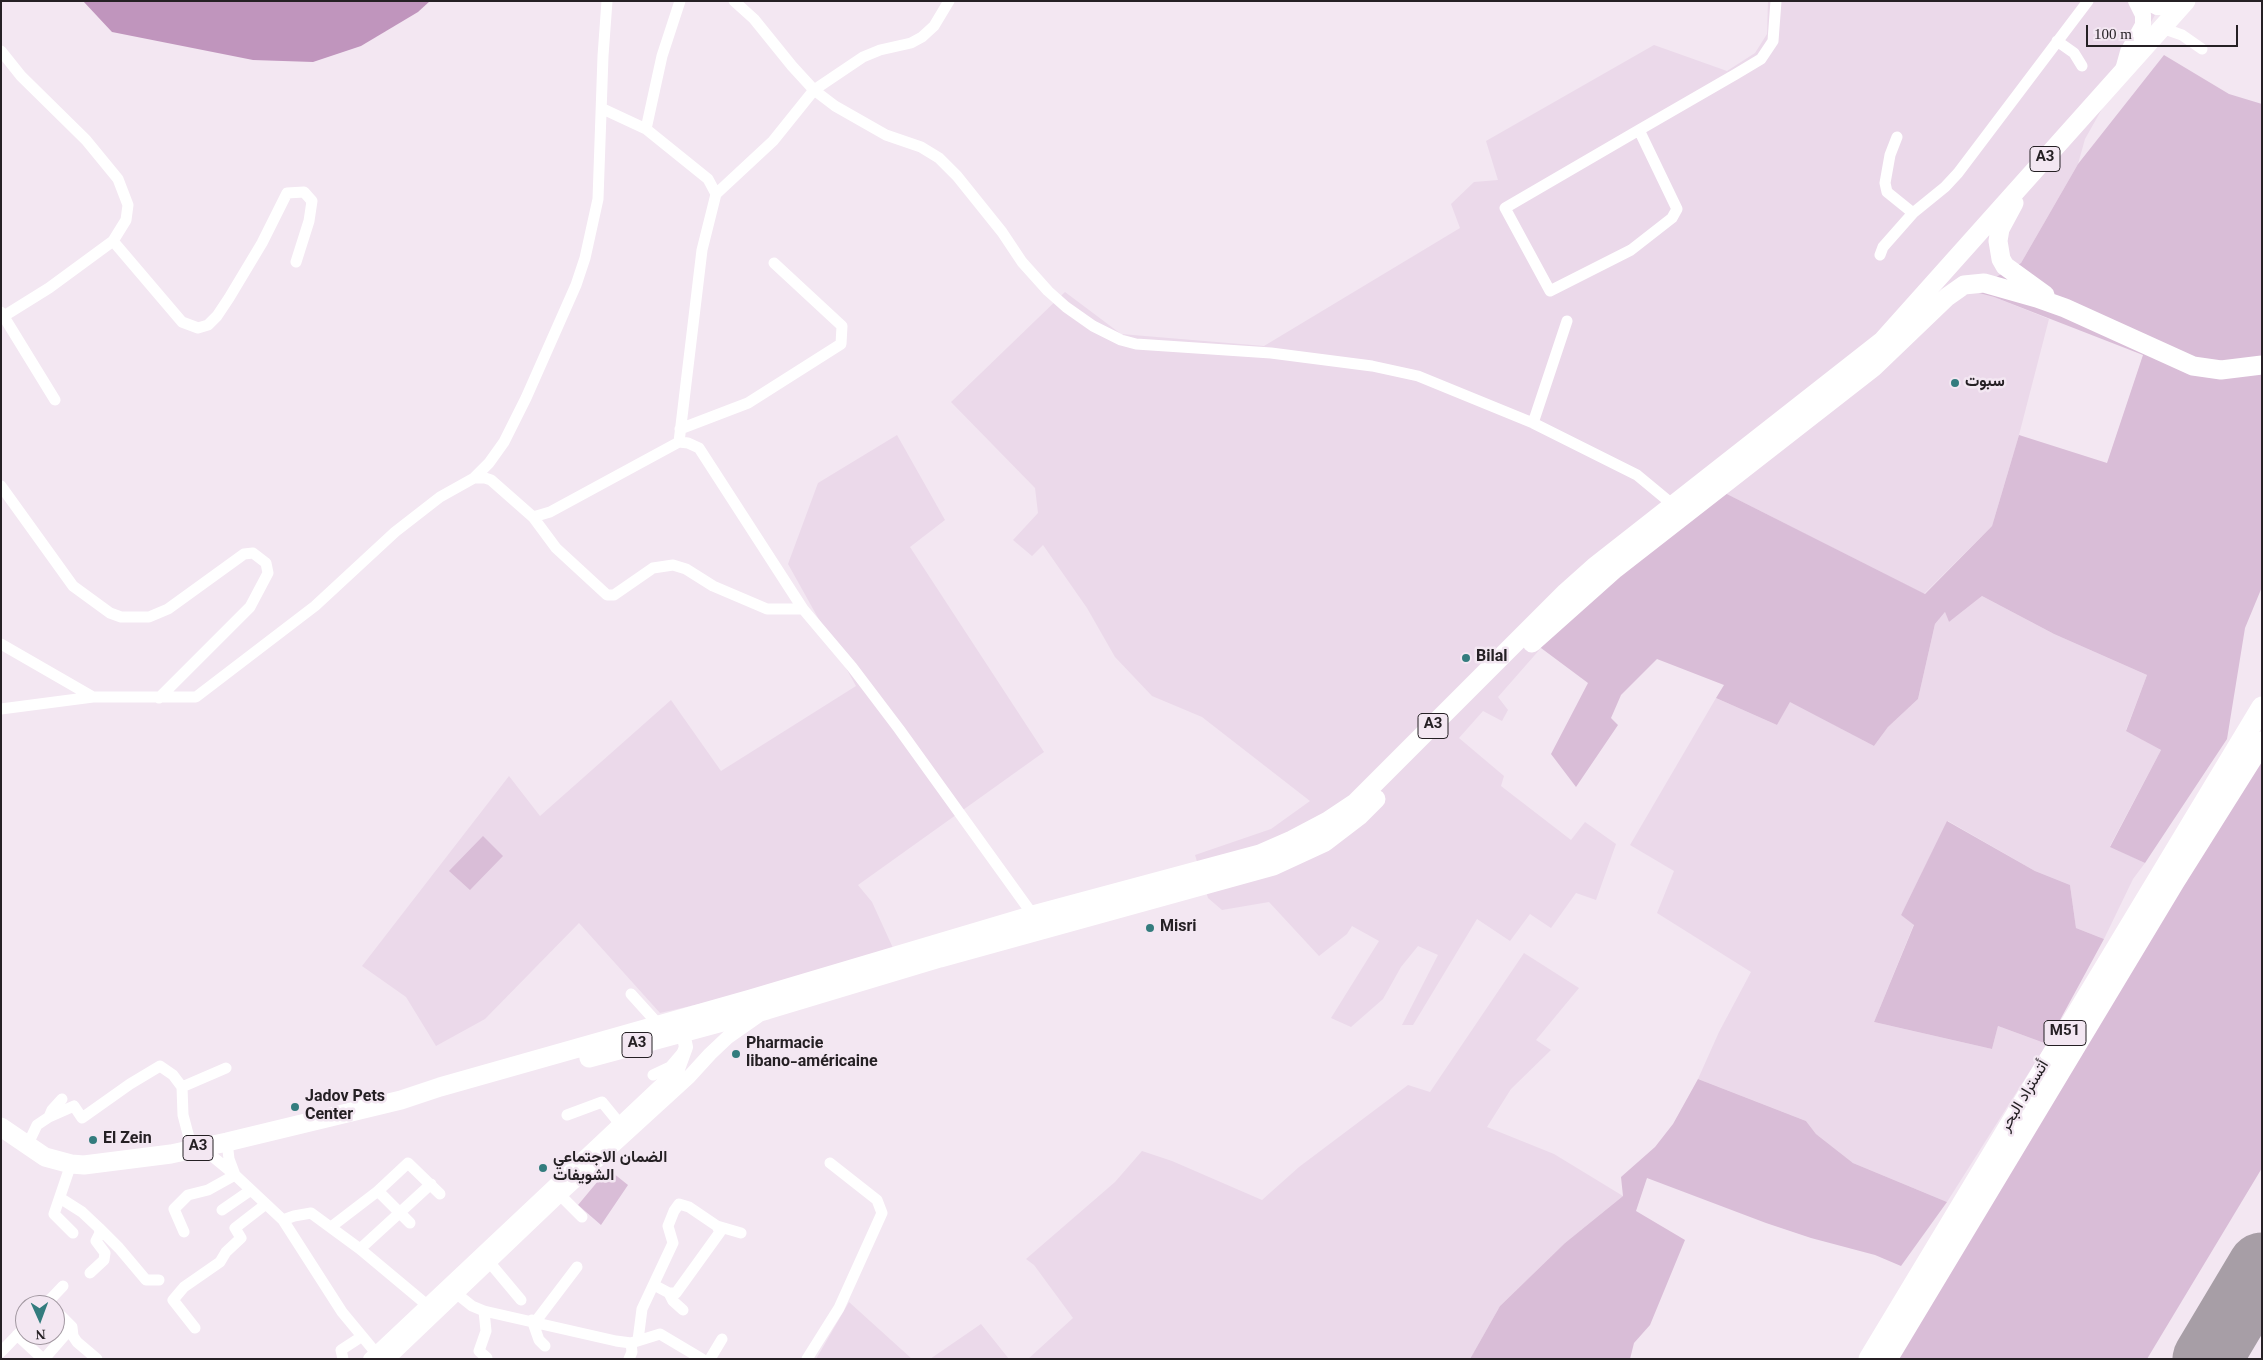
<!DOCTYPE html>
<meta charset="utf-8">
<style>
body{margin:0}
#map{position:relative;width:2263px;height:1360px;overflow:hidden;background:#f3e7f2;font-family:Georgia,serif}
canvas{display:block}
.frame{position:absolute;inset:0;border:2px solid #252024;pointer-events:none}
.north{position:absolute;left:15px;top:1295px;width:50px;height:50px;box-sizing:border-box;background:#f3e7f2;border:1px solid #a197a0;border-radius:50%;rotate:178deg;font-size:14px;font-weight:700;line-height:20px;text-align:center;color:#252024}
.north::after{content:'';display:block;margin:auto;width:18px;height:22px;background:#337c7e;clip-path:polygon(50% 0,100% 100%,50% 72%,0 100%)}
.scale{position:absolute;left:2086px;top:25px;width:152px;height:22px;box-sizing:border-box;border:2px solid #252024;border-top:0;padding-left:6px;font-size:15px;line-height:18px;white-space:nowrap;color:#252024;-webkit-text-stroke:4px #f3e7f2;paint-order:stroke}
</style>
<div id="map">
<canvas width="2263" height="1360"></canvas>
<div class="frame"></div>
<div class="north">N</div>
<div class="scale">100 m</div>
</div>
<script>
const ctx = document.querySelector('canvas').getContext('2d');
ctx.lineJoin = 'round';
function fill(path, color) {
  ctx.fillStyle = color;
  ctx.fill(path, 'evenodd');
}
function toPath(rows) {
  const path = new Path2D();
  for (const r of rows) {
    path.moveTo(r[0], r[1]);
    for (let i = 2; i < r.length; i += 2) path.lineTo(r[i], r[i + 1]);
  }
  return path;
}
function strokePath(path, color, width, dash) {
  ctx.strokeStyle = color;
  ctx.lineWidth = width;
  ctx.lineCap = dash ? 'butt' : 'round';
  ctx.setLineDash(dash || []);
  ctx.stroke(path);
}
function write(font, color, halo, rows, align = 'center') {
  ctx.font = font + ' Georgia,Vazirmatn,serif';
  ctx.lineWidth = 5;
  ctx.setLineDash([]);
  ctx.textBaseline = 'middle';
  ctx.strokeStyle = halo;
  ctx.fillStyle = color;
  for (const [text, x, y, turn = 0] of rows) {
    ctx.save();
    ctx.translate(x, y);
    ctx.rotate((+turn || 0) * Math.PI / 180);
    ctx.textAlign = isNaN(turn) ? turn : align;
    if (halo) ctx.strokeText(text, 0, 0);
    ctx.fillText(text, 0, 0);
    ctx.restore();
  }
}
const built = toPath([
 [1768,1,2144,1,2155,15,2085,139,2078,164,2021,263,1971,291,1994,297,2049,319,2019,435,1992,526,1924,594,1715,488,1521,627,1541,648,1498,697,1508,710,1502,721,1483,711,1459,738,1504,776,1501,786,1571,840,1585,822,1616,844,1596,900,1576,893,1551,928,1530,914,1510,941,1477,919,1413,1025,1402,1025,1438,955,1418,946,1401,967,1383,999,1351,1027,1331,1018,1379,941,1352,926,1347,934,1319,956,1269,902,1222,910,1208,898,1195,855,1271,829,1310,801,1202,717,1152,696,1115,657,1087,608,1043,545,1032,556,1013,540,1038,513,1035,488,951,402,1065,292,1121,334,1264,346,1460,228,1451,204,1474,182,1498,180,1486,141,1654,45,1727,71,1755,53,1767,34],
 [897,435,945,520,910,547,1044,752,858,885,872,902,893,948,734,996,660,1013,579,923,485,1019,436,1046,406,997,362,966,509,776,540,816,671,700,721,771,856,686,788,564,818,483],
 [1982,596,2054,634,2147,675,2126,730,2161,750,2110,846,2145,863,2133,879,2104,939,2076,928,2070,885,2035,871,1948,821,1901,915,1914,924,1874,1022,1992,1049,1998,1026,2047,1044,1947,1202,1853,1163,1816,1134,1806,1121,1698,1079,1719,1032,1751,972,1657,913,1674,871,1630,845,1716,698,1777,725,1790,701,1874,746,1888,727,1918,699,1935,624,1945,612,1949,622],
 [1524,953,1579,988,1536,1040,1551,1050,1511,1089,1487,1127,1554,1154,1623,1196,1565,1243,1500,1306,1470,1359,1028,1359,1073,1318,1034,1265,1026,1259,1115,1182,1142,1151,1172,1161,1262,1200,1299,1167,1408,1085,1430,1092],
 [849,1302,912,1359,816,1359],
 [981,1324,1009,1359,930,1359]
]);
const green = toPath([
 [2164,55,2229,94,2262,104,2262,587,2245,628,2227,739,2145,863,2110,847,2161,750,2126,731,2147,675,2054,634,1982,596,1949,622,1945,612,1935,624,1918,699,1888,727,1874,746,1790,702,1777,725,1716,698,1724,685,1657,659,1621,695,1611,718,1618,725,1576,787,1551,754,1588,683,1541,648,1521,627,1715,488,1925,594,1992,526,2019,435,2107,463,2143,355,1994,297,1971,291,2021,263,2078,164],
 [2262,734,2262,1168,2147,1359,1886,1359],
 [1947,821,2035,871,2070,885,2076,928,2104,939,2047,1044,1998,1026,1992,1049,1874,1022,1914,925,1901,915],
 [483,836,503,856,470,890,449,871],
 [1698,1079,1806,1121,1816,1134,1853,1163,1947,1202,1901,1266,1875,1255,1811,1238,1766,1223,1647,1178,1636,1211,1685,1240,1650,1325,1634,1343,1630,1359,1470,1359,1500,1306,1565,1243,1623,1196,1621,1177,1655,1147,1673,1124],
 [608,1169,628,1185,601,1225,578,1205]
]);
const forest = toPath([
 [83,1,430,1,418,12,361,46,313,62,253,60,112,32]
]);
const taxiway = toPath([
 [2219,1359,2231,1342,2262,1308]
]);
const runway = toPath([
 [2207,1359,2262,1267]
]);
const minor = toPath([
 [734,1,754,19,792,66,814,90,835,106,886,135,921,147,939,158,957,176,1002,232,1022,262,1048,291,1066,307,1093,326,1121,340,1136,344,1271,353,1372,366,1418,376,1533,423,1637,475,1672,504],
 [2162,28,2182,35,2202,49],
 [2057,41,2074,53,2082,66],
 [1,51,21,76,86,140,118,179,128,205,126,220,113,241,49,288,4,316],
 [603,109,646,129],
 [1639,130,1677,209,1672,218,1631,250,1550,291,1505,208,1639,130,1736,74,1761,59,1773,41,1776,1],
 [1897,137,1890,155,1885,183,1887,192,1913,213],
 [716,194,773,141,814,90,863,57,880,50,911,43,922,37,934,26,949,1],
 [113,241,182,322,198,328,208,325,217,316,229,298,262,243,287,193,304,192,312,201,309,221,296,262],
 [1880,255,1883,247,1913,213,1945,187,1958,173,2088,1],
 [1,312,55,400],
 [1533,423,1567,321],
 [680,429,748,403,841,344,842,326,774,263],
 [679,442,702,250,716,194,708,179,646,129,662,56,680,1],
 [474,478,485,478,491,480,533,517,556,548,607,595,614,595,653,568,673,565,686,569,713,586,767,609,803,609],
 [1,486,73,586,110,613,121,617,149,617,168,609,244,554,253,553,266,563,268,573,250,607,159,698],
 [533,517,550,512,679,442,688,443,699,448,803,609,852,667,899,729,1033,915],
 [1,644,93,697],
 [1,709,93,697,196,697,315,606,395,532,440,497,474,478,489,463,504,442,526,398,576,285,585,258,598,199,603,56,607,1],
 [631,994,659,1025],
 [653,1075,670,1067,682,1053],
 [567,1115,602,1102,620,1124],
 [49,1117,52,1110,62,1099],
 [227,1142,229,1159,235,1175,283,1220,342,1312,381,1359],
 [27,1146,37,1125,49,1117,74,1106,82,1118,130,1084,160,1066,173,1075,182,1087],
 [192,1149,183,1115,182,1087,226,1068],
 [71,1164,54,1214,73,1233],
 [378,1191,408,1163,440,1194],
 [560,1195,582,1217],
 [60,1198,82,1212,99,1228,100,1233,96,1241,105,1253,104,1260,90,1273],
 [222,1210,251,1190],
 [283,1220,294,1216,311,1213,360,1249,427,1305],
 [717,1226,741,1233],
 [331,1227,378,1191,410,1223],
 [99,1228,119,1248,146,1280,159,1280],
 [184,1232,174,1209,188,1195,208,1190,235,1175,201,1147],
 [360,1249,431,1184],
 [490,1263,521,1300],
 [669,1293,673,1301,683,1310],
 [457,1294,472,1306,484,1311,616,1341,631,1343,660,1334,702,1359],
 [45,1305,63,1286],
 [55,1310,72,1327,73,1336,77,1342,97,1359],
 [484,1311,486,1331,479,1351,487,1358],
 [532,1320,539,1340,545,1346],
 [536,1321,577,1267],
 [195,1328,173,1300,184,1287,220,1262,226,1252,241,1238,235,1228,266,1204],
 [17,1335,43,1359],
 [638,1340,642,1309,673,1243,668,1226,674,1211,679,1204,689,1207,717,1226,720,1232,676,1293,669,1293,654,1285],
 [1,1352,25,1327],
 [44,1359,72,1327],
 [343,1359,341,1350,361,1337],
 [629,1359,632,1352,631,1343],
 [710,1359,722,1339],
 [807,1359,839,1308,882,1213,877,1200,830,1163]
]);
const tertiary = toPath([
 [370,1359,678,1069,686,1047,683,1033],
 [388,1359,560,1195,689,1077,710,1054,728,1037,758,1016]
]);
const secondary = toPath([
 [2146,1,2157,7,2179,8],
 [2123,70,2128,52,2143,25,2143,15,2136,1]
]);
const trunk = toPath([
 [2014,203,2000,229,1998,241,2001,259,2005,266,2045,295],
 [1532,643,1615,569,1874,367,1947,297,1964,285,1984,283,2037,298,2065,308,2193,366,2221,370,2262,365],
 [589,1058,767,1010,940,958,1273,866,1325,842,1359,816,1376,799],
 [1,1127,45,1157,71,1164,84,1165,171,1154,227,1142,401,1100,440,1087,751,999,1033,915,1260,854,1292,840,1328,821,1355,803,1566,592,1594,567,1882,341,2186,1]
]);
const motorway = toPath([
 [1869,1359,2262,707],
 [1887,1359,2174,882,2262,742]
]);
const markers = [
 [1955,383,5,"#337c7e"],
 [1466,658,5,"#337c7e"],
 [1150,928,5,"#337c7e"],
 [736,1054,5,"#337c7e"],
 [295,1107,5,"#337c7e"],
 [93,1140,5,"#337c7e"],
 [543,1168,5,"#337c7e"]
];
const shields = [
 [2045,159,30],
 [1433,726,30],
 [2065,1033,42],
 [637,1045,30],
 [198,1148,30]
];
const shieldNames = [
 ["A3",2045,159],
 ["A3",1433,726],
 ["M51",2065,1033],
 ["A3",637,1045],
 ["A3",198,1148]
];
const poiNames = [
 ["سبوت",1965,383],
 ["Bilal",1476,658],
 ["Misri",1160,928],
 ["Pharmacie",746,1045],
 ["libano-américaine",746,1063],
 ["Jadov Pets",305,1098],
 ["Center",305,1116],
 ["El Zein",103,1140],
 ["الضمان الاجتماعي",553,1159],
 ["الشويفات",553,1177]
];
const streetNames = [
 ["أتستراد البحر",2026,1097,-59]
];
fill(built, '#ebd9ea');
fill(green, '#d9bdd7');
fill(forest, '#c095bd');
strokePath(taxiway, '#a79ea6', 28);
strokePath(runway, '#a79ea6', 69);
strokePath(minor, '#fff', 11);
strokePath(tertiary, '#fff', 14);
strokePath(secondary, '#fff', 16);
strokePath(trunk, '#fff', 19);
strokePath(motorway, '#fff', 21);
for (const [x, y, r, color] of markers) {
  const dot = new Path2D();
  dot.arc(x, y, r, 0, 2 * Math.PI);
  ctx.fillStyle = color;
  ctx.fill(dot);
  strokePath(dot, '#f3e7f2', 2);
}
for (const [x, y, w] of shields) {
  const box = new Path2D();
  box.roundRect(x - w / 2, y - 12.5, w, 25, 4);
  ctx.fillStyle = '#f3e7f2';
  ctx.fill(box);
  strokePath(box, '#252024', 1);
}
write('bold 15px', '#252024', null, shieldNames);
write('bold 16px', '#252024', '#f3e7f2', poiNames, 'left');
write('16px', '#252024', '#f3e7f2', streetNames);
</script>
